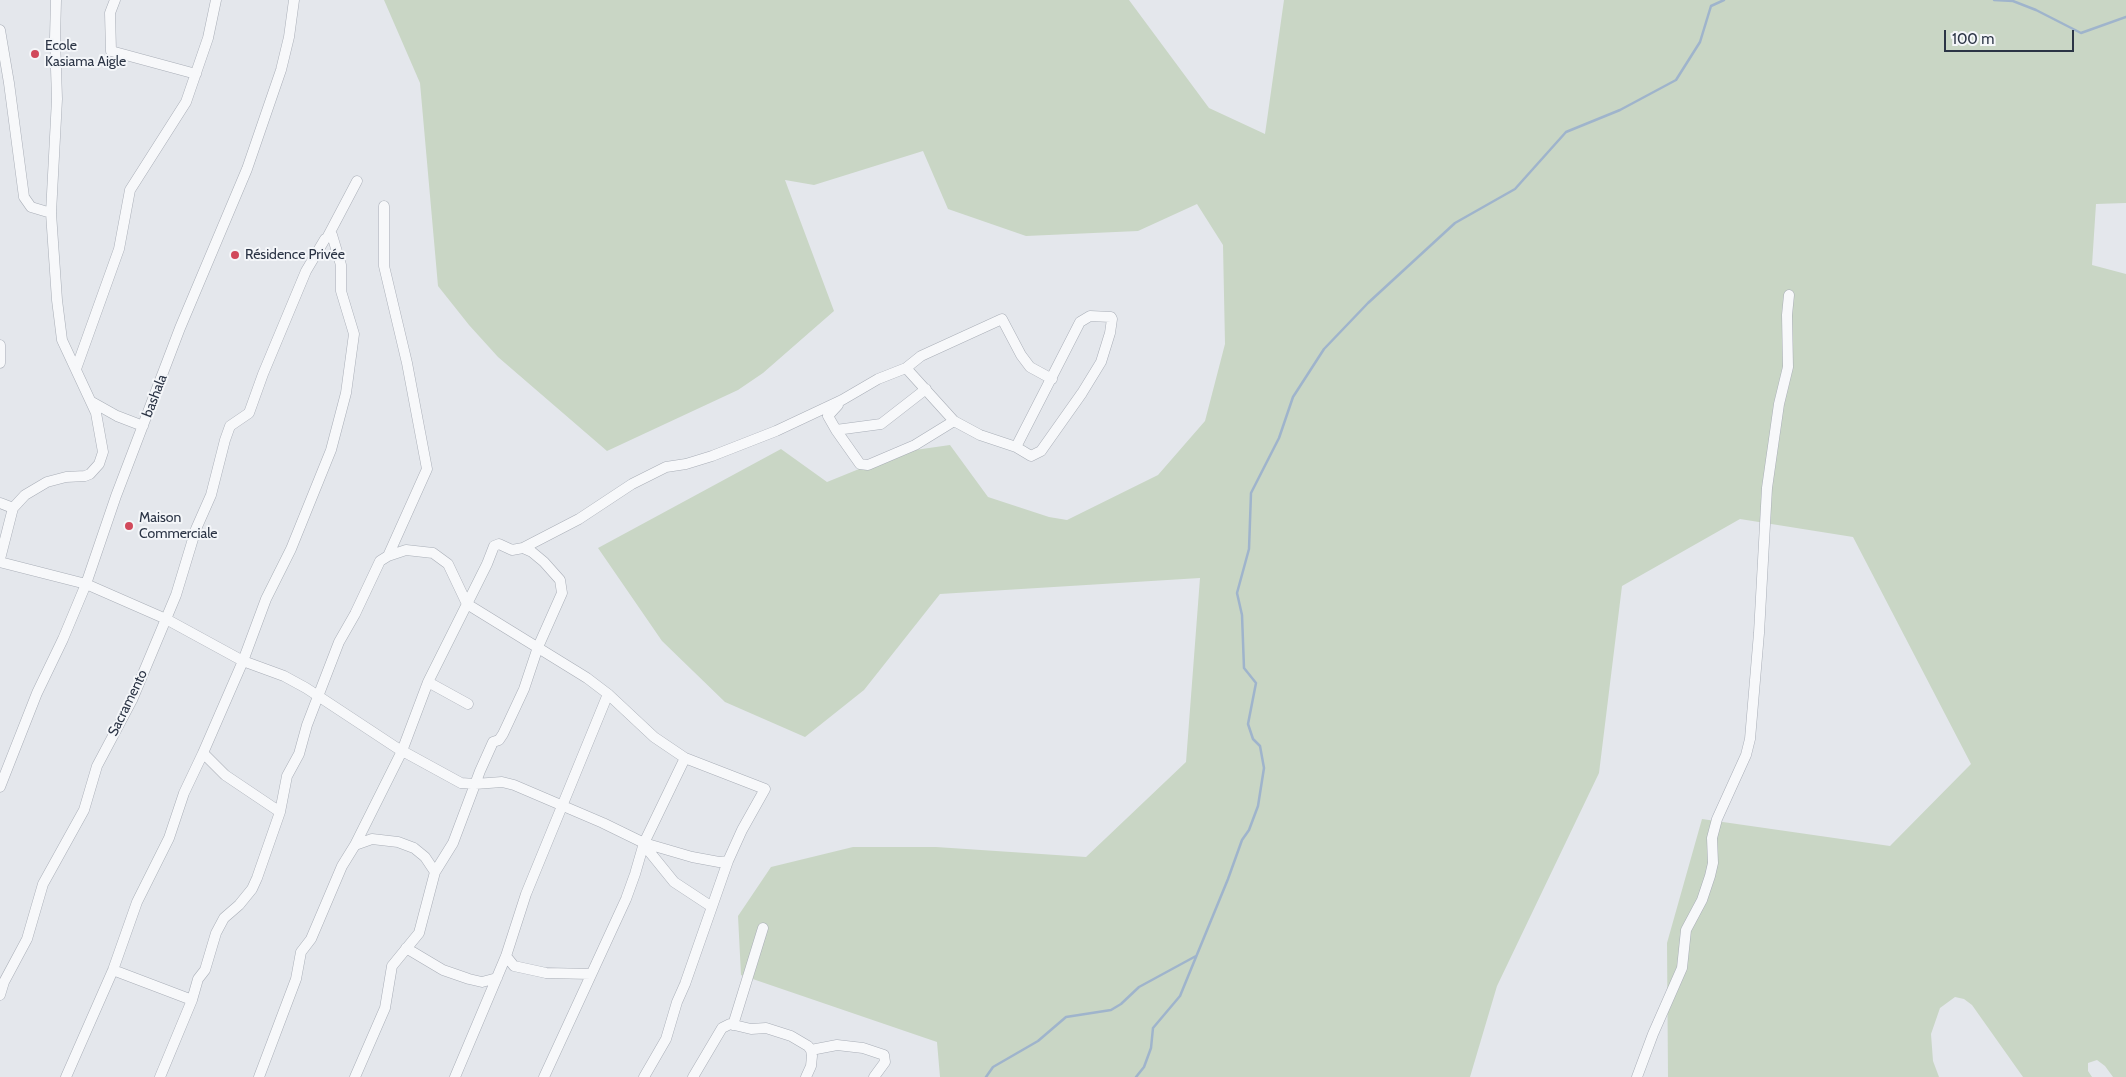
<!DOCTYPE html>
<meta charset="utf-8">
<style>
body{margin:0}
#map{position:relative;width:2126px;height:1077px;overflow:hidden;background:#e4e7ec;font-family:Cabin,sans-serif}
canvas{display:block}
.scale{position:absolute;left:1944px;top:30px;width:130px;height:22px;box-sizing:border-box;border:2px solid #2b3445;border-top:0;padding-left:6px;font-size:15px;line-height:18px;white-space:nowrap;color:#2b3445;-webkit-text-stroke:4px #f4f6f9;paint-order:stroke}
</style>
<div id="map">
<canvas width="2126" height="1077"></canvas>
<div class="scale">100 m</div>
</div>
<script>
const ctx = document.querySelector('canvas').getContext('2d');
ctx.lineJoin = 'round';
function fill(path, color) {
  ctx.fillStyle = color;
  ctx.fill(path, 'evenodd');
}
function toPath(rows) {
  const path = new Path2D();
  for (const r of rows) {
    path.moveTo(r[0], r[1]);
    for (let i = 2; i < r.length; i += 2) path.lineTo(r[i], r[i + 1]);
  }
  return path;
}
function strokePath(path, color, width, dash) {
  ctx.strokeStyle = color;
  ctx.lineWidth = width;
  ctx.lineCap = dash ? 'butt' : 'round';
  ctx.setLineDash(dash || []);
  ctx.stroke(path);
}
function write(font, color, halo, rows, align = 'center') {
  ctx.font = font + ' Cabin,sans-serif';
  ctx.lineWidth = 4;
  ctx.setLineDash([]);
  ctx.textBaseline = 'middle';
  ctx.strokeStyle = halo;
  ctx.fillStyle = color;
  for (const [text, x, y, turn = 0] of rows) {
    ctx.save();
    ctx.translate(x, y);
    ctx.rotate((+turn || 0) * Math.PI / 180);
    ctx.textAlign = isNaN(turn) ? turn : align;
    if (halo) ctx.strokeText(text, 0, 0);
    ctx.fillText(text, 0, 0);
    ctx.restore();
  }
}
const green = toPath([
 [384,0,1129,0,1209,108,1265,134,1284,0,2126,0,2126,203,2096,204,2092,265,2126,274,2126,1077,2113,1077,2105,1066,2097,1060,2088,1063,2088,1071,2092,1077,2023,1077,1972,1005,1964,999,1955,997,1940,1008,1931,1034,1933,1061,1939,1077,1668,1077,1667,943,1702,819,1890,846,1971,764,1853,537,1740,519,1622,586,1599,773,1497,986,1470,1077,940,1077,937,1042,741,975,738,916,771,867,853,847,936,847,1086,857,1186,762,1200,578,940,594,864,690,805,737,725,702,662,641,598,548,781,449,827,482,901,452,950,445,988,497,1049,517,1067,520,1158,475,1205,421,1225,344,1223,245,1197,204,1138,231,1026,236,948,209,923,151,814,185,785,180,834,311,763,373,738,390,607,451,498,357,469,325,438,286,420,83]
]);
const stream = toPath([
 [1994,0,2013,1,2036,10,2081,33,2126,17],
 [986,1077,993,1067,1038,1041,1066,1017,1111,1010,1121,1004,1139,987,1196,956],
 [1136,1077,1144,1067,1151,1048,1153,1028,1180,996,1228,879,1242,840,1249,830,1258,806,1264,768,1260,746,1253,739,1248,724,1256,683,1244,668,1242,615,1237,593,1249,549,1251,493,1279,438,1293,397,1324,349,1368,303,1455,223,1515,189,1566,132,1620,110,1676,80,1700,42,1711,6,1724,0]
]);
const minor = toPath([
 [115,0,110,13,111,51,196,74],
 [0,30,9,83,24,197,31,207,51,213],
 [328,236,357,181],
 [0,345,0,363],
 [906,368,954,421,980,435,1016,447,1031,456,1041,451,1082,393,1101,362,1110,333,1112,319,1111,317,1090,316,1080,322,1016,447],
 [76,369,119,249,130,190,186,102,208,38,216,0],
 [92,402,117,416,143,426],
 [838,405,828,416,836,430,881,424,926,389],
 [836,430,860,464,868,465,915,445,954,421],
 [0,503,13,508,0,559],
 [13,508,25,495,47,482,66,477,85,476,90,474,99,464,103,452,96,413,62,340,57,300,51,213,57,99,55,38,56,0],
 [388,556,406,550,433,553,448,564,467,604,587,678,608,694,654,737,685,758,765,789,742,830,728,861,685,984,677,1002,666,1039,644,1077],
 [0,562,86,584,166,619,243,661,284,676,306,688,397,748,461,783,475,784,502,782,514,785,603,823,644,843,692,857,719,862,728,861],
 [428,682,468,704],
 [203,753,225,775,280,812],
 [0,787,37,693,63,639,86,584,116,496,180,328,247,169,281,70,289,37,294,0],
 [355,845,372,839,398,842,414,848,425,857,435,872],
 [644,845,674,882,712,907],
 [406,948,443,970,469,979,482,982,497,978],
 [506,956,514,966,546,973,591,974],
 [113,970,192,1000],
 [0,995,4,982,27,939,43,884,84,810,97,766,132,700,176,595,196,529,211,495,225,440,230,426,249,413,263,374,306,271,325,239,332,235,341,265,341,291,354,334,346,393,331,450,291,549,266,599,243,661,203,753,184,793,169,838,137,902,113,970,66,1077],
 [733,1025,763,928],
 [811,1050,837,1045,863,1048,884,1055,885,1062,874,1077],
 [160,1077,192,1000,198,979,205,970,216,933,224,918,239,905,252,889,257,878,280,812,287,776,299,754,307,725,339,642,355,614,380,561,388,556,427,469,407,363,384,266,384,206],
 [259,1077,296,979,301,952,311,939,342,866,355,845,402,751,428,682,487,564,494,546,499,544,512,550,523,548],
 [355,1077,385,1008,392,966,419,933,435,872,453,843,480,771,493,742,499,740,503,734,524,689,538,647,562,593,560,580,544,562,532,552,523,548,579,519,632,484,666,467,686,464,712,456,776,431,842,400,878,379,906,368,921,356,1002,319,1021,355,1030,367,1052,379],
 [455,1077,506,956,526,894,608,694],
 [544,1077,626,899,635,874,644,843,685,758],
 [693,1077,722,1028,730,1024,751,1029,766,1028,791,1036,808,1046,811,1050,812,1056,811,1066,806,1077],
 [1637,1077,1653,1034,1682,968,1686,930,1702,900,1710,876,1713,863,1712,838,1717,819,1746,755,1750,739,1759,633,1767,488,1779,404,1788,367,1787,315,1789,295]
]);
const markers = [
 [35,54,5,"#d1495b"],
 [235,255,5,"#d1495b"],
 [129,526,5,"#d1495b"]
];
const poiNames = [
 ["Ecole",45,46],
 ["Kasiama Aigle",45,62],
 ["Résidence Privée",245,255],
 ["Maison",139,518],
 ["Commerciale",139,534]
];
const streetNames = [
 ["bashala",155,396,-69],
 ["Sacramento",128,703,-64]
];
fill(green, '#c9d6c5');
strokePath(stream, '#9fb4cc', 2.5);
strokePath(minor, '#a9aeb7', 11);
strokePath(minor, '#f7f8fa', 10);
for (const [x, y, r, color] of markers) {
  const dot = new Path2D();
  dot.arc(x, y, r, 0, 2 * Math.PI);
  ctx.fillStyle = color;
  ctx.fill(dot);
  strokePath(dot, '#f4f6f9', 2);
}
write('14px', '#2b3445', '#f4f6f9', poiNames, 'left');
write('14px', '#2b3445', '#f4f6f9', streetNames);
</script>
